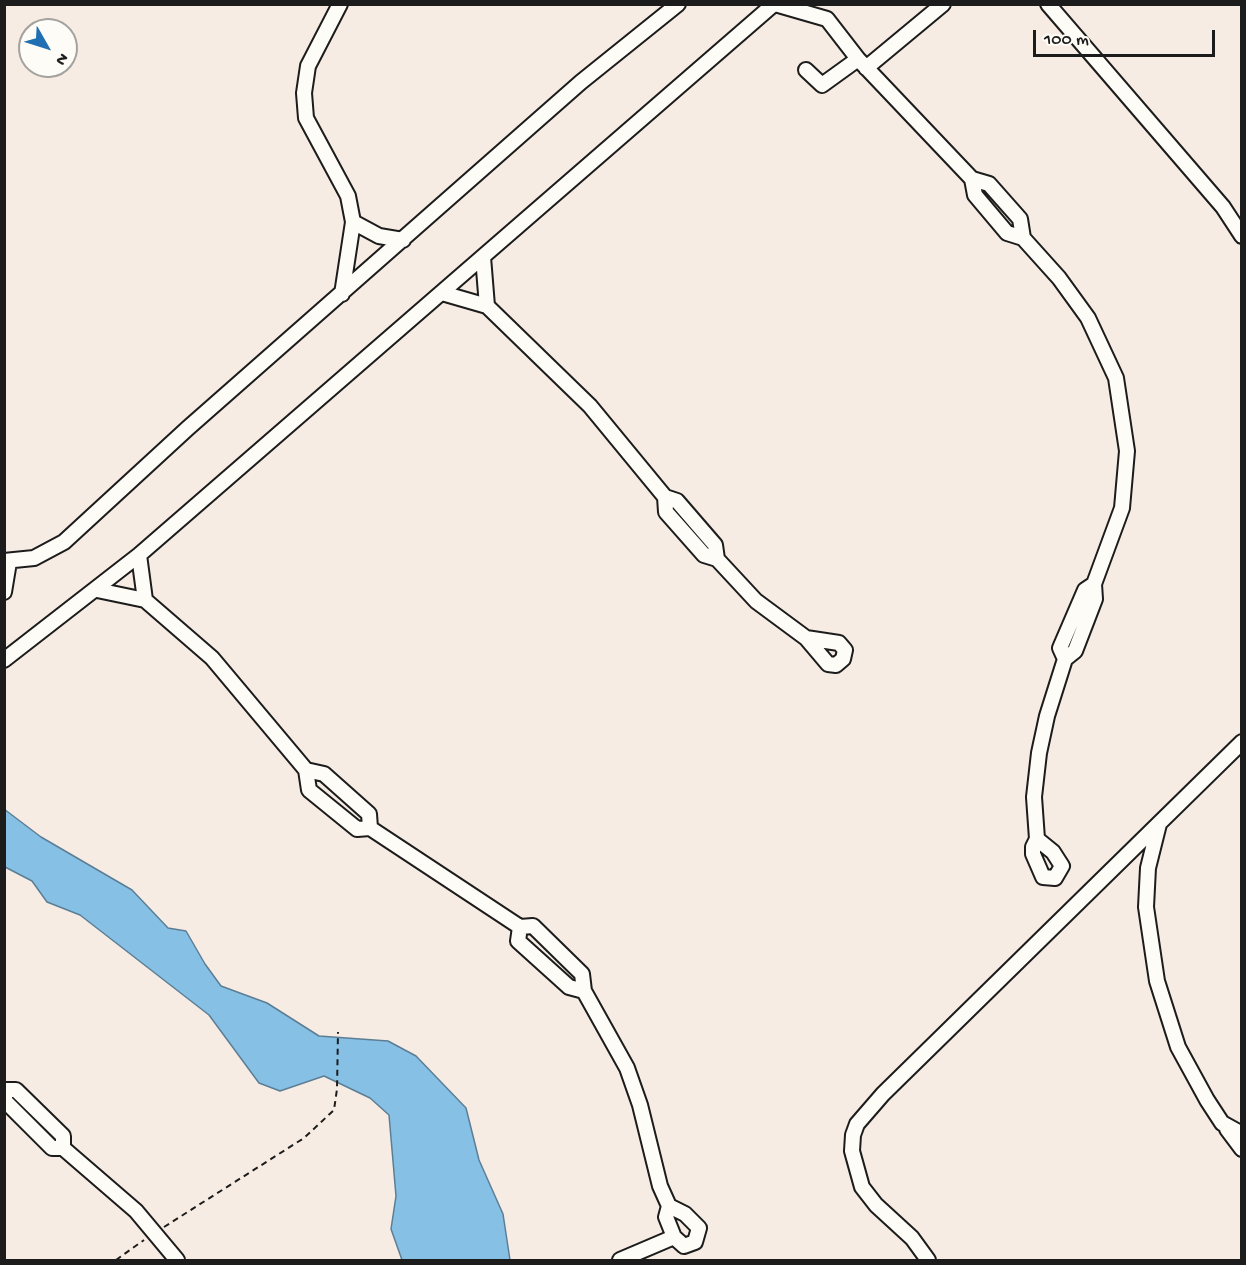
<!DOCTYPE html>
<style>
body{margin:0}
#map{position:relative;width:1246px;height:1265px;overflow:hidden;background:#f7ece3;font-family:"Gochi Hand",sans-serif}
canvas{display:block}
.frame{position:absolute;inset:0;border:6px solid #1c1c1c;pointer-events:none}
.north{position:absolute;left:18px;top:18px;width:60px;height:60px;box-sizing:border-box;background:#fdfcf7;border:2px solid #a3a29f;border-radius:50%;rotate:129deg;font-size:16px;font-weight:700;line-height:24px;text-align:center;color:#1c1c1c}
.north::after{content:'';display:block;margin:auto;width:21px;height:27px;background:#1f6fb2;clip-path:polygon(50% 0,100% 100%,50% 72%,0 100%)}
.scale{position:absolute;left:1033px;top:30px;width:182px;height:27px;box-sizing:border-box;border:3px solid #1c1c1c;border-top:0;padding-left:8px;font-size:18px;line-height:21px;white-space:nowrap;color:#1c1c1c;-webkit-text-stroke:4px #fdfcf7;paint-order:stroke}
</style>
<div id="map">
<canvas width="1246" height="1265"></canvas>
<div class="frame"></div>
<div class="north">N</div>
<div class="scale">100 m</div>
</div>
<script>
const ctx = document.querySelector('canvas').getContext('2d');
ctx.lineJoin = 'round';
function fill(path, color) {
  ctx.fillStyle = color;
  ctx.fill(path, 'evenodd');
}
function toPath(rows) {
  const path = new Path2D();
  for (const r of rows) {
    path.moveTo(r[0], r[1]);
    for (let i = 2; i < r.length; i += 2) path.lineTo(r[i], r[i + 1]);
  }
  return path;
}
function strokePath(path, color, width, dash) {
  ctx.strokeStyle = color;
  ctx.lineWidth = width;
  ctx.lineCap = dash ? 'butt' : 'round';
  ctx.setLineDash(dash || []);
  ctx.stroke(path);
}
const water = toPath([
 [4,809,41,837,132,890,168,928,186,931,205,964,221,986,267,1003,319,1036,388,1041,416,1056,466,1108,479,1160,503,1214,510,1260,402,1260,391,1229,396,1196,389,1115,370,1098,324,1076,280,1091,259,1083,209,1015,80,915,47,902,32,881,5,867,4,809]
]);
const path = toPath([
 [164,1227,304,1138,334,1110,337,1089,338,1032],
 [116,1260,144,1240]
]);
const minor = toPath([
 [340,4,308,66,304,93,306,118,348,196,353,222,379,236,403,240],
 [775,4,827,19,858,59,972,179,989,184,1020,219,1023,238,1059,278,1088,318,1116,378,1127,451,1122,508,1094,584,1095,599,1075,651,1065,659,1047,716,1039,753,1034,797,1037,839,1033,847,1033,854,1043,877,1055,878,1062,866,1053,852,1037,839],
 [1048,4,1223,207,1242,236],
 [866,68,943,4],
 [806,70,822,85,858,59],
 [972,179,975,195,1007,233,1023,238],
 [483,257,487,306],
 [442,293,487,306,590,406,665,497,677,501,715,545,717,559],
 [342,294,353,222],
 [665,497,666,512,704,555,717,559,756,601,806,638,828,664,836,665,843,659,845,650,839,643,806,638],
 [139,555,145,600],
 [4,561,34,558,64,542,188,428,581,82,678,4],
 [97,590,145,600,212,658,306,770,309,790,357,829,370,828,520,927,533,926,582,974,584,991,627,1068,640,1105,660,1186,669,1206,666,1217,674,1237,684,1246,695,1242,699,1228,685,1214,669,1206],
 [4,592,9,562],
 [1065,659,1060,648,1085,590,1094,584],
 [4,660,139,555,774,4],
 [306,770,324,774,369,814,370,828],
 [1159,824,1148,868,1146,907,1157,981,1178,1047,1207,1100,1222,1123,1242,1134],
 [520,927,518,941,569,987,584,991],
 [4,1090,16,1090,63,1136,63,1148],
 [5,1090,5,1101,52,1148,63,1148,136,1211,177,1260],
 [1227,1129,1242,1149],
 [620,1260,674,1237],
 [928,1260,912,1238,876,1205,862,1187,852,1151,853,1135,857,1124,883,1094,1242,742]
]);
fill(water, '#86c0e5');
strokePath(water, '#5c7e95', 1.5);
strokePath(minor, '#1c1c1c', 18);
strokePath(path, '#1c1c1c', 2, [6, 4.5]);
strokePath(minor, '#fdfcf7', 14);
</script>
